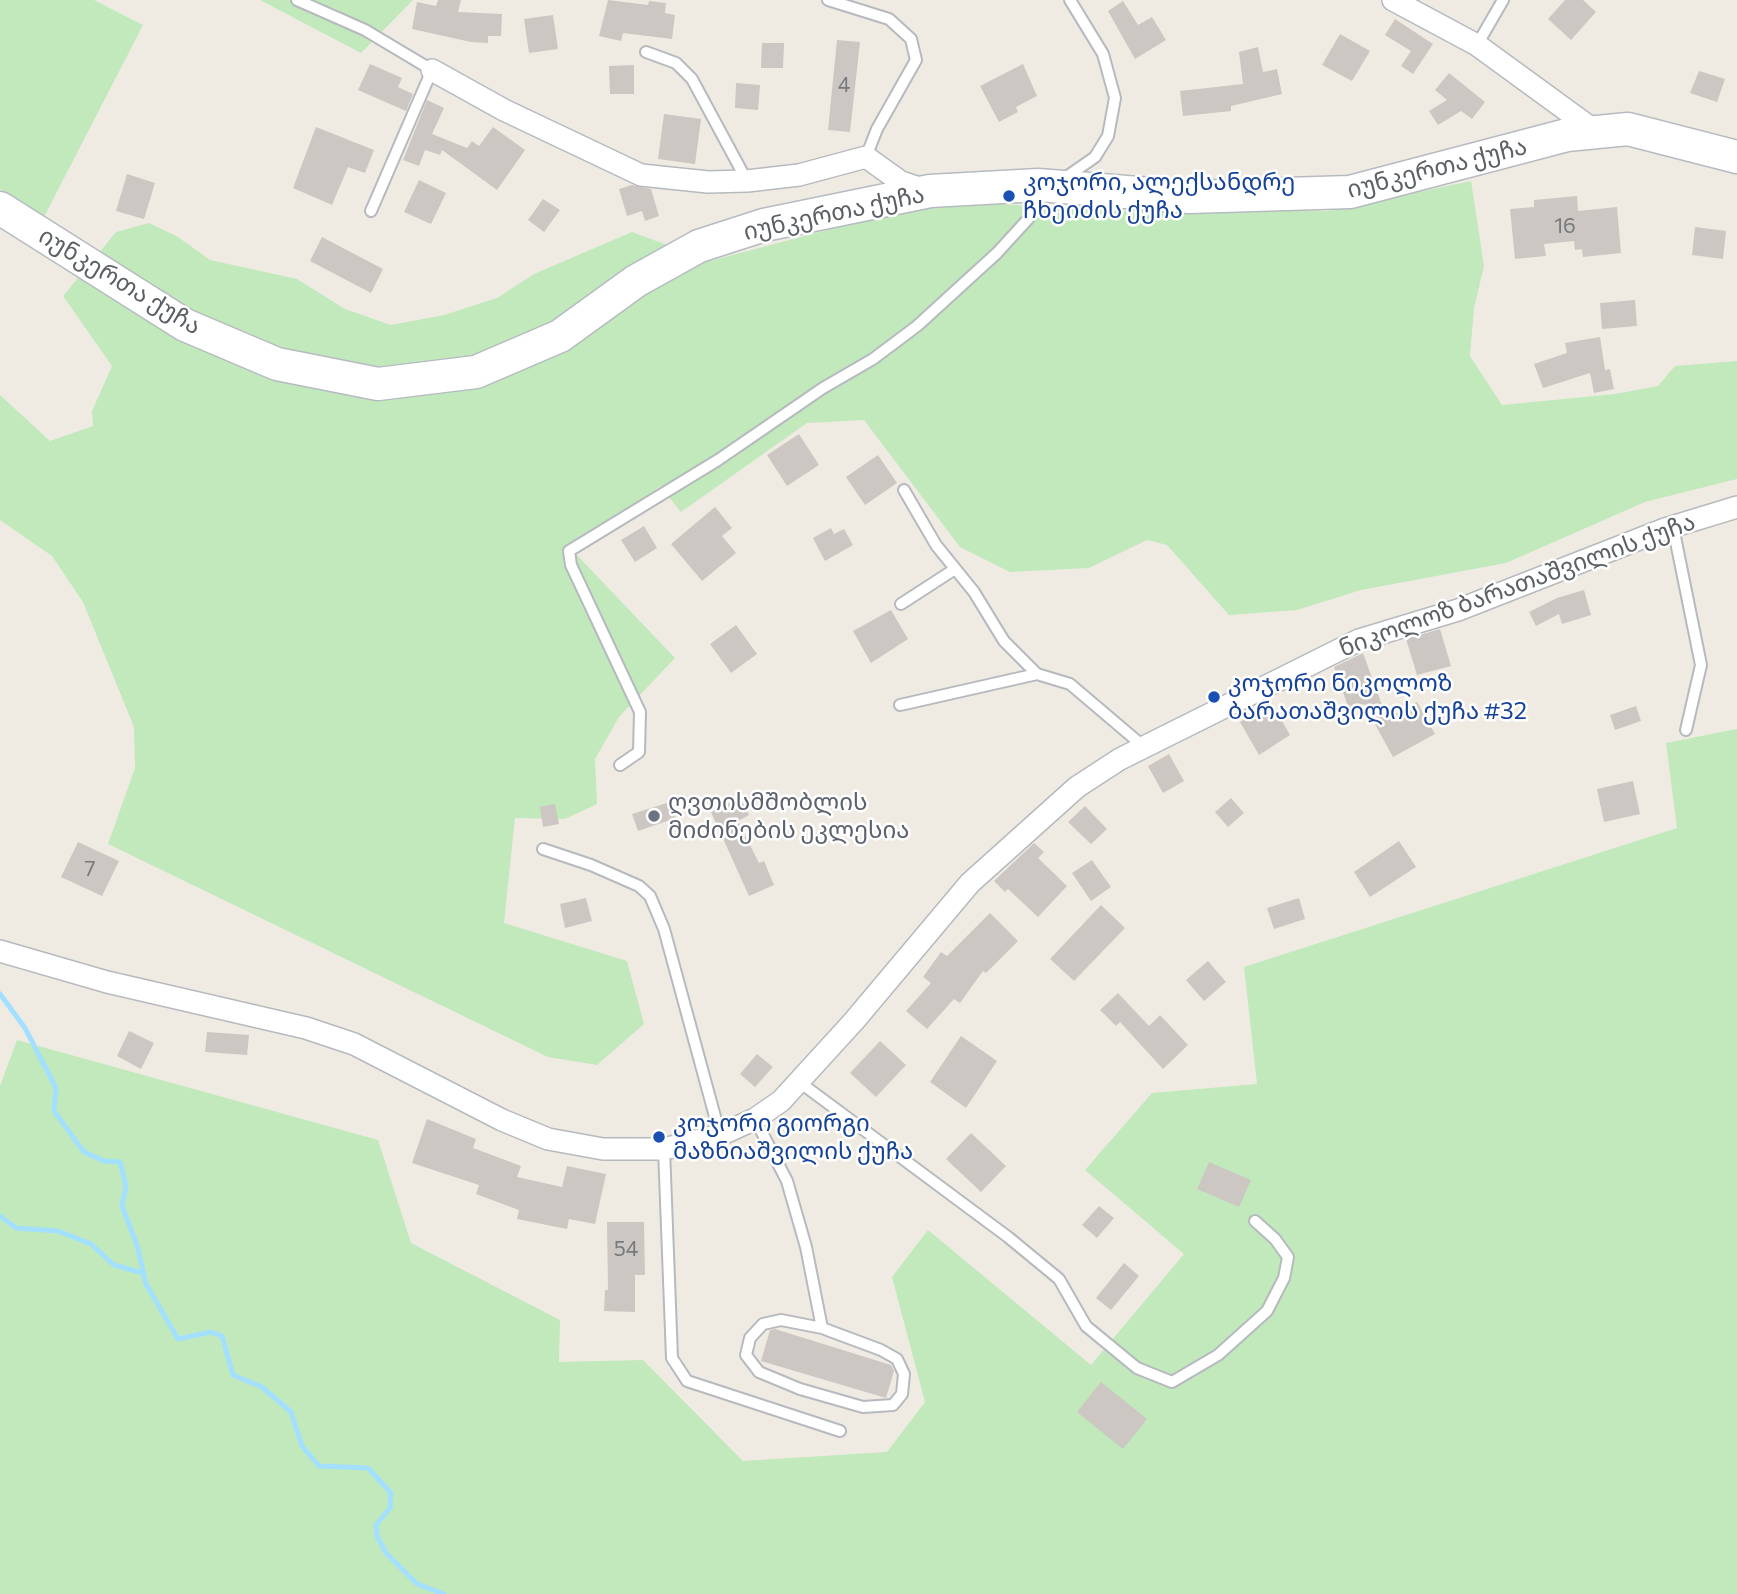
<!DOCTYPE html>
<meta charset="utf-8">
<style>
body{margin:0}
canvas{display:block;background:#efebe3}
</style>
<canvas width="1737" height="1594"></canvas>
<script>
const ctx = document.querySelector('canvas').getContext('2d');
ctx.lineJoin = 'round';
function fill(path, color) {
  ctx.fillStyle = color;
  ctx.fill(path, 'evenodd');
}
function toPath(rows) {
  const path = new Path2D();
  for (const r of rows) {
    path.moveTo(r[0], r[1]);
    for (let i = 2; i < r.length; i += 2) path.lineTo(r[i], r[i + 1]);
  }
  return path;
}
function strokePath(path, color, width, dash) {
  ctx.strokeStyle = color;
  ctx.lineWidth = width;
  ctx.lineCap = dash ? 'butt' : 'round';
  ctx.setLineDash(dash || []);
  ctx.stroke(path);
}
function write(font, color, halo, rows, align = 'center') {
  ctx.font = font + ' Commissioner,"Noto Sans Georgian",sans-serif';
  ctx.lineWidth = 5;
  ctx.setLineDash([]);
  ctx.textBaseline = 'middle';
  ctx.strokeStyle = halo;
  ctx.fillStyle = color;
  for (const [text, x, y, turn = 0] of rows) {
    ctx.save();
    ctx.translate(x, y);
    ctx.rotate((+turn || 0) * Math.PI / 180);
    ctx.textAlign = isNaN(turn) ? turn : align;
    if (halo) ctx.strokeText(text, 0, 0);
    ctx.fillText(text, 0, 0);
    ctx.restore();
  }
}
const green = toPath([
 [0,0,94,0,143,25,44,217,0,189],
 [260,0,413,0,361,53],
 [1471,181,1484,266,1474,308,1470,356,1502,405,1615,394,1658,386,1675,366,1737,361,1737,479,1645,502,1506,563,1361,590,1297,610,1229,615,1167,545,1147,540,1089,568,1010,572,960,547,864,420,807,423,681,512,660,486,575,553,675,658,619,717,595,759,597,804,565,819,515,818,504,923,627,961,644,1024,597,1065,548,1057,108,844,135,768,134,727,83,602,52,556,0,520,0,395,50,441,93,426,92,411,112,366,63,296,116,232,149,223,178,237,210,260,297,279,345,309,391,325,444,315,497,298,534,274,632,232,710,261,850,224,953,201,1109,211,1329,211],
 [1737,729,1737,1594,0,1594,0,1086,17,1040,378,1140,411,1243,560,1320,559,1362,643,1360,743,1461,887,1452,925,1402,892,1277,928,1230,1091,1365,1184,1254,1085,1170,1152,1093,1257,1084,1244,967,1677,828,1666,743]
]);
const stream = toPath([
 [0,994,25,1028,56,1088,54,1111,84,1152,104,1161,120,1162,126,1186,122,1206,137,1245,146,1284,178,1339,211,1332,222,1336,233,1375,262,1387,291,1412,302,1446,319,1466,368,1468,391,1493,390,1508,376,1525,377,1536,386,1553,417,1584,444,1594],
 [0,1216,16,1228,58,1231,91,1244,114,1265,143,1273]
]);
const building = toPath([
 [438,0,461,0,458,12,502,14,501,36,488,36,488,43,471,42,412,29,417,2,436,6],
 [608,0,648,5,649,1,666,3,665,13,675,15,672,39,623,33,621,41,599,36],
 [1565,0,1583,0,1596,12,1571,40,1548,19],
 [1123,1,1138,25,1152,17,1166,40,1135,59,1108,11],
 [553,15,558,49,529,53,524,19],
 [1395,19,1433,44,1413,74,1401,66,1411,51,1385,35],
 [1340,34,1370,51,1352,81,1322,65],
 [837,40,860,42,850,132,828,130],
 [762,43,784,43,783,68,761,68],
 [1258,47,1263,72,1277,69,1282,94,1231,106,1231,111,1183,116,1180,91,1243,84,1239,52],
 [370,64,402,78,398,87,413,94,406,111,358,90],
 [1023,64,1037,96,1016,107,1018,112,999,122,980,86],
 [634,65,634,94,610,94,609,66],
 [1699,71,1725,79,1717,102,1690,93],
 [1449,73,1485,102,1472,119,1461,111,1438,125,1429,111,1447,100,1435,90],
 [736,83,760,85,758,110,735,108],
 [427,100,444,108,432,134,467,148,472,141,479,146,493,127,525,150,497,190,442,150,440,155,425,150,419,166,403,160],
 [664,114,701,119,695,164,658,159],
 [316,127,374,150,365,173,348,167,332,205,293,188],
 [127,174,155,183,144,219,116,211],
 [419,180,446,193,431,224,404,212],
 [632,185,651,189,659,216,645,221,642,211,627,216,619,189],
 [1577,196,1578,211,1617,207,1621,253,1583,257,1582,249,1575,250,1574,241,1544,244,1546,256,1515,259,1510,209,1534,207,1534,200],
 [543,199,560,210,544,232,528,220],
 [1695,227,1726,231,1723,259,1692,255],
 [322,237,383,269,371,293,310,261],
 [1635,300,1637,326,1602,329,1600,303],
 [1600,337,1605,370,1610,369,1614,389,1594,393,1590,373,1543,388,1534,364,1567,353,1565,343],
 [799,434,819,465,787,486,767,455],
 [878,455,897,483,865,505,846,477],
 [715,507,732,528,722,536,736,553,702,581,671,544],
 [644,526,657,548,635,562,621,540],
 [831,528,834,534,844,529,853,545,825,561,813,538],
 [1584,590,1591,615,1562,624,1559,614,1536,626,1529,612,1557,598],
 [891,610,908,639,871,663,853,631],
 [736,625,757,654,731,673,710,644],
 [1440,629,1451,666,1417,675,1406,639],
 [1363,653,1387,719,1417,702,1435,734,1393,757,1364,704,1349,709,1334,667],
 [1272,703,1290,735,1259,755,1240,722],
 [1636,706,1641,721,1615,730,1610,715],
 [1169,754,1184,781,1163,793,1148,766],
 [1633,781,1640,814,1604,822,1597,789],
 [740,798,749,815,738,821,759,863,764,861,774,885,749,896,711,812],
 [1231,798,1244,813,1228,827,1215,812],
 [670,802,676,818,638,831,632,814],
 [555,804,559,824,543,827,540,807],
 [1085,806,1107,829,1091,844,1068,822],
 [1399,841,1416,867,1370,897,1354,872],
 [78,842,119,861,102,896,61,877],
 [1034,843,1044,852,1038,858,1067,886,1038,917,1008,889,1005,892,994,881],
 [1092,860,1111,887,1091,901,1072,873],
 [586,898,592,921,565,928,560,904],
 [1299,898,1305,919,1274,929,1267,908],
 [1101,905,1125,928,1074,981,1050,959],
 [990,913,1018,941,986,973,983,971,960,1003,954,999,927,1029,906,1011,931,983,923,977,941,952,947,956],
 [1208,961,1226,982,1204,1001,1186,980],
 [1118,993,1149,1026,1160,1015,1188,1045,1163,1069,1120,1022,1116,1026,1100,1010],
 [129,1031,154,1043,141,1069,117,1056],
 [207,1032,249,1035,247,1055,205,1052],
 [961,1036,997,1061,966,1108,930,1082],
 [880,1041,906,1065,876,1097,850,1073],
 [757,1054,773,1067,755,1087,740,1074],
 [427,1119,476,1139,473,1148,521,1166,517,1177,562,1187,567,1166,606,1174,595,1224,569,1219,567,1229,517,1219,519,1210,476,1194,479,1185,412,1163],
 [971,1133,1006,1166,981,1192,946,1159],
 [1209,1162,1251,1180,1239,1207,1197,1189],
 [1099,1206,1114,1218,1097,1238,1082,1225],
 [607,1222,644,1222,645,1275,635,1275,635,1312,604,1311,605,1290,608,1290],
 [1124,1263,1139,1276,1111,1310,1096,1298],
 [775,1329,891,1365,894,1371,886,1398,761,1361,770,1330],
 [1101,1382,1147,1419,1123,1449,1077,1412]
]);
const lane = toPath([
 [297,0,365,30,432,70,371,211],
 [828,0,889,19,911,39,916,60,877,129,866,157],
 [1477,45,1503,0],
 [646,52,676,63,692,79,747,181],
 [1062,180,1095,157,1108,136,1115,98,1103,54,1070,0],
 [904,490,936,545,974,592,1004,641,1037,674],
 [1673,527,1701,665,1686,730],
 [901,604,955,569],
 [900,705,1037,674,1070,684,1143,746],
 [620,765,639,752,640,712,571,565,569,551,718,460,823,388,873,359,917,326,997,253,1029,218,1037,189],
 [543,849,591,865,639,886,650,896,664,929,720,1135],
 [798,1081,1008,1237,1059,1279,1086,1326,1137,1368,1172,1382,1218,1355,1267,1311,1284,1278,1288,1257,1275,1239,1255,1221],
 [755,1119,787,1181,806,1247,822,1328,881,1350,897,1359,904,1374,902,1394,893,1405,863,1407,800,1389,759,1372,746,1355,750,1338,763,1324,781,1320,822,1328],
 [664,1149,672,1358,687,1381,840,1431]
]);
const street = toPath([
 [1393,0,1477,45,1595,131],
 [432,70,504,110,641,175,708,182,747,181,799,175,866,157,901,182,928,191],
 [0,951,107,982,306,1028,354,1044,502,1120,548,1139,603,1149,664,1149,720,1135,755,1119,781,1101,854,1021,970,883,1077,787,1120,759,1359,640,1458,610,1665,529,1737,507]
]);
const secondary = toPath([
 [0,208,185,325,277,364,378,384,476,372,560,336,636,281,699,246,764,225,930,191,1038,185,1189,197,1350,192,1567,135,1628,129,1737,157]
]);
const markers = [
 [1009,196,7,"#1a4fb4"],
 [1214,697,7,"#1a4fb4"],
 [654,816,7,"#6b7280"],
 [659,1137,7,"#1a4fb4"]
];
const numberNames = [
 ["4",844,85],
 ["16",1565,226],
 ["7",90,869],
 ["54",626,1249]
];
const streetNames = [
 ["იუნკერთა ქუჩა",1437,168,-14],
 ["იუნკერთა ქუჩა",834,213,-12],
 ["იუნკერთა ქუჩა",120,281,31],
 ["ნიკოლოზ ბარათაშვილის ქუჩა",1517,585,-20]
];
const transitNames = [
 ["კოჯორი, ალექსანდრე",1023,182],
 ["ჩხეიძის ქუჩა",1023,210],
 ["კოჯორი ნიკოლოზ",1228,683],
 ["ბარათაშვილის ქუჩა #32",1228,711],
 ["კოჯორი გიორგი",673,1123],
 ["მაზნიაშვილის ქუჩა",673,1151]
];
const worshipNames = [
 ["ღვთისმშობლის",668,802],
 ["მიძინების ეკლესია",668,830]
];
fill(green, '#c1e9bc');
strokePath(stream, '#a3e0ff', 5);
fill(building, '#ccc7c2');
strokePath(lane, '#b6babe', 14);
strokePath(street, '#b6babe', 24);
strokePath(secondary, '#b6bbc1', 35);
strokePath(lane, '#fff', 10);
strokePath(street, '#fff', 21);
strokePath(secondary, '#fff', 32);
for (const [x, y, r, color] of markers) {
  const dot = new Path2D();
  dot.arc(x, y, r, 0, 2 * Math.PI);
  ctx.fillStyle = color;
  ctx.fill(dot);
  strokePath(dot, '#fff', 2.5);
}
write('21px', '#777a7c', null, numberNames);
write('24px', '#5b6065', '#fff', streetNames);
write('24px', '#164399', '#fff', transitNames, 'left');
write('24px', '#5b616d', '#fff', worshipNames, 'left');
</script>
